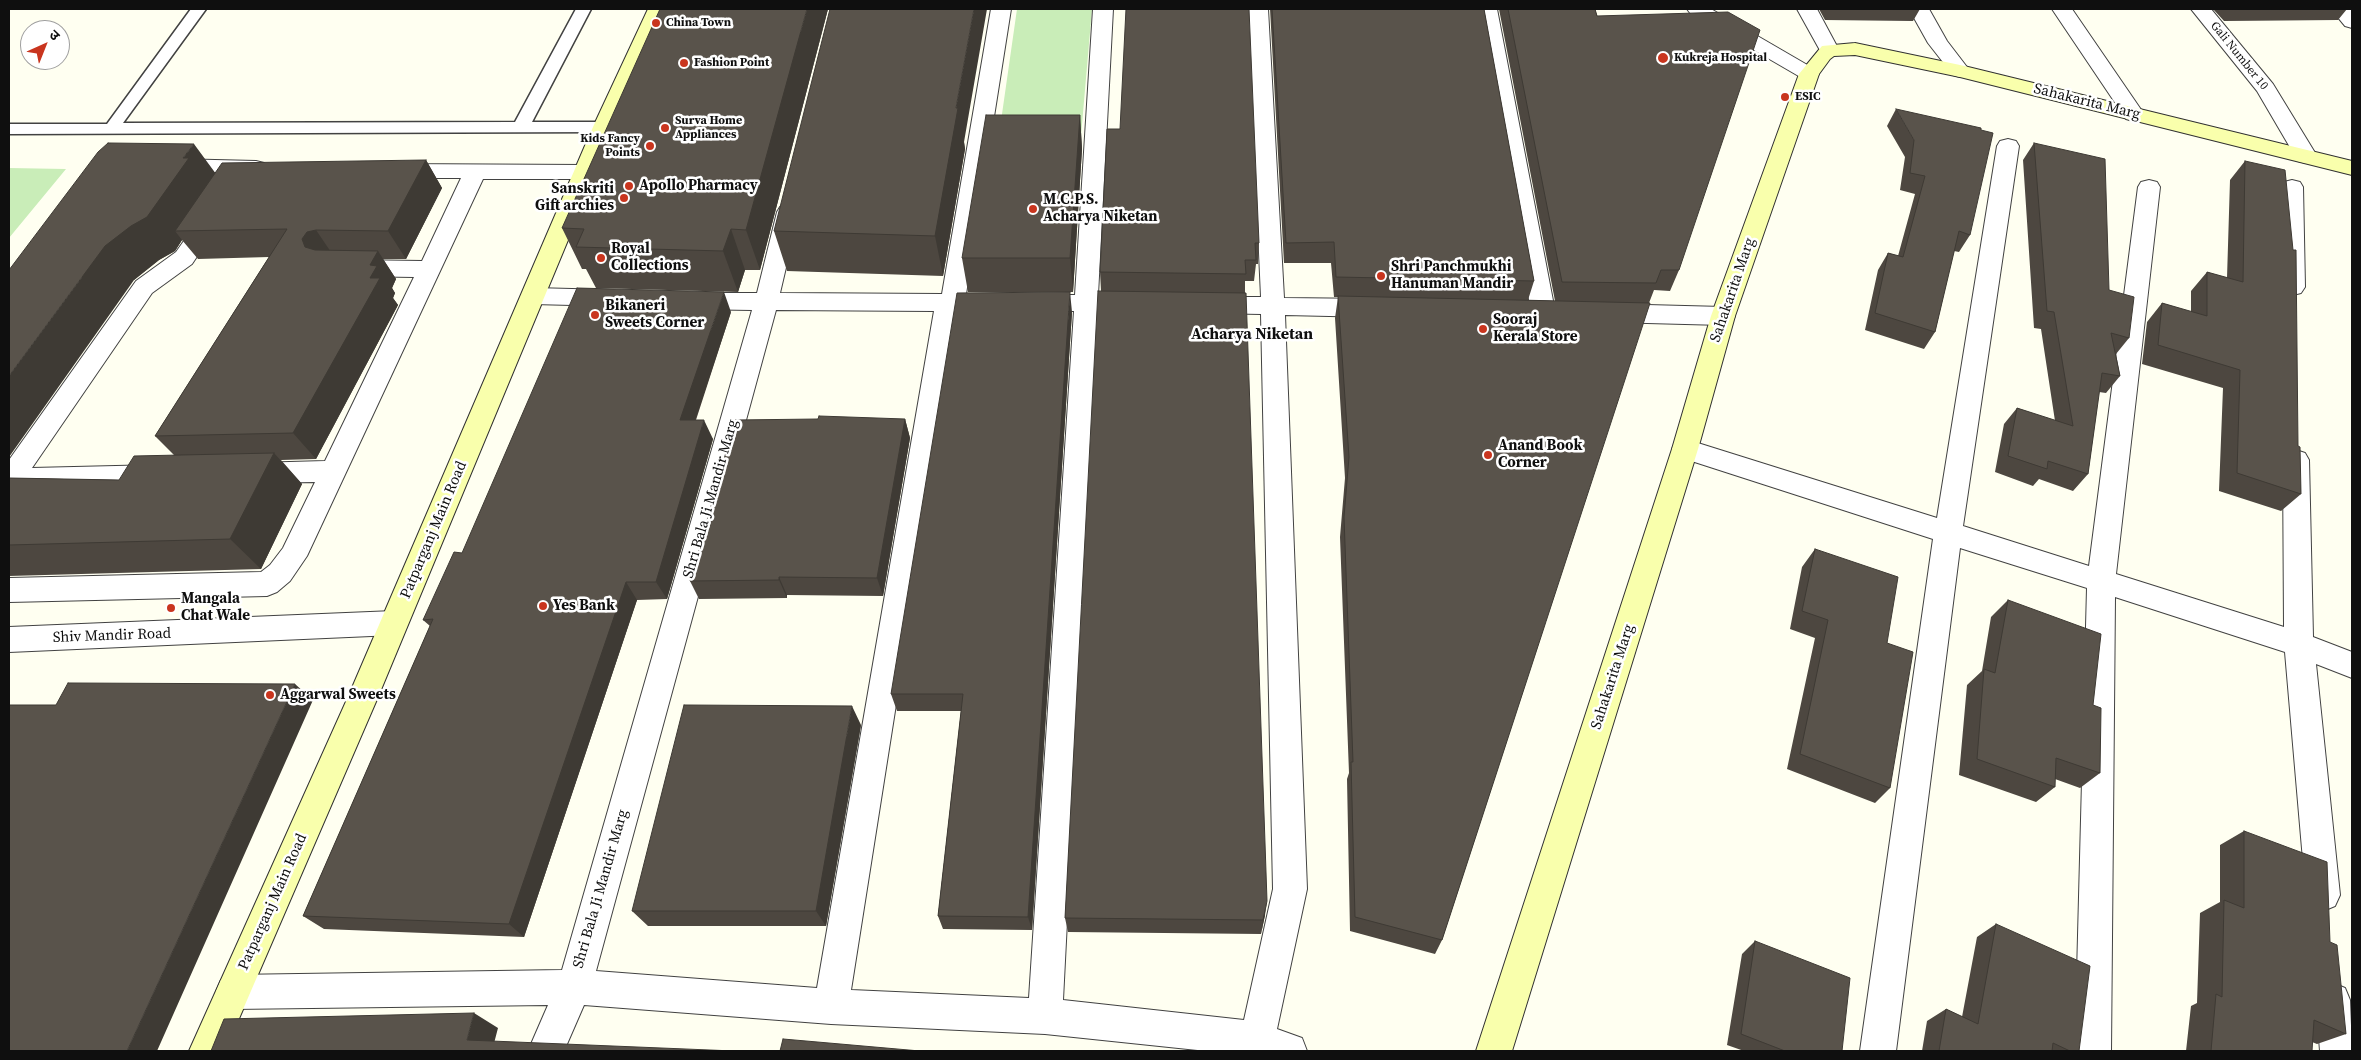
<!DOCTYPE html>
<meta charset="utf-8">
<style>
body{margin:0}
#map{position:relative;width:2361px;height:1060px;overflow:hidden;background:#fffff1;font-family:"Source Serif 4","Noto Sans Devanagari",serif}
canvas{display:block}
.frame{position:absolute;inset:0;border:10px solid #0f0f0f;pointer-events:none}
.north{position:absolute;left:20px;top:20px;width:50px;height:50px;box-sizing:border-box;background:#fff;border:1px solid #9f9f9f;border-radius:50%;rotate:44deg;font-size:14px;font-weight:700;line-height:20px;text-align:center;color:#0f0f0f}
.north::after{content:'';display:block;margin:auto;width:18px;height:22px;background:#c9351e;clip-path:polygon(50% 0,100% 100%,50% 72%,0 100%)}
</style>
<div id="map">
<canvas width="2361" height="1060"></canvas>
<div class="frame"></div>
<div class="north">उ</div>
</div>
<script>
const ctx = document.querySelector('canvas').getContext('2d');
ctx.lineJoin = 'round';
function fill(path, color) {
  ctx.fillStyle = color;
  ctx.fill(path, 'evenodd');
}
function toPath(rows) {
  const path = new Path2D();
  for (const r of rows) {
    path.moveTo(r[0], r[1]);
    for (let i = 2; i < r.length; i += 2) path.lineTo(r[i], r[i + 1]);
  }
  return path;
}
function strokePath(path, color, width, dash) {
  ctx.strokeStyle = color;
  ctx.lineWidth = width;
  ctx.lineCap = dash ? 'butt' : 'round';
  ctx.setLineDash(dash || []);
  ctx.stroke(path);
}
function write(font, color, halo, rows, align = 'center') {
  ctx.font = font + ' "Source Serif 4",serif';
  ctx.lineWidth = 5;
  ctx.setLineDash([]);
  ctx.textBaseline = 'middle';
  ctx.strokeStyle = halo;
  ctx.fillStyle = color;
  for (const [text, x, y, turn = 0] of rows) {
    ctx.save();
    ctx.translate(x, y);
    ctx.rotate((+turn || 0) * Math.PI / 180);
    ctx.textAlign = isNaN(turn) ? turn : align;
    if (halo) ctx.strokeText(text, 0, 0);
    ctx.fillText(text, 0, 0);
    ctx.restore();
  }
}
const green = toPath([
 [1017,9,1092,9,1081,136,999,135],
 [9,168,66,169,9,238]
]);
const lane = toPath([
 [191,9,206,9,123,123,515,122,576,9,591,9,532,122,604,122,610,123,612,127,610,131,604,132,9,134,9,124,107,124,191,9]
]);
const street = toPath([
 [991,9,1011,9,966,294,991,295,999,297,1003,303,999,309,991,311,958,311,851,990,1029,998,1074,311,1034,311,1026,309,1022,303,1026,297,1034,295,1075,295,1093,9,1113,9,1098,295,1134,295,1142,297,1146,303,1142,309,1134,311,1098,311,1063,1000,1244,1020,1273,889,1261,314,1209,313,1201,311,1197,305,1201,299,1209,297,1261,297,1248,9,1268,9,1284,298,1374,299,1383,302,1386,308,1383,314,1374,317,1285,315,1307,889,1277,1029,1302,1038,1307,1051,1207,1051,1045,1034,831,1024,584,1005,564,1051,528,1051,548,1005,233,1009,221,1004,216,992,221,980,233,975,562,970,752,310,689,309,681,307,677,301,681,295,689,293,757,293,777,212,780,207,788,205,796,207,799,212,780,293,942,294,991,9],
 [776,310,934,311,817,988,596,971,776,310],
 [1477,9,1497,9,1555,311,1552,317,1543,320,1534,317,1531,311,1477,9],
 [1687,9,1711,9,1816,70,1819,74,1816,78,1809,80,1802,78,1690,13,1687,9],
 [1797,9,1817,9,1839,50,1836,54,1829,56,1822,54,1797,9],
 [1909,9,1929,9,1947,41,1970,71,1967,75,1960,77,1953,75,1928,43,1909,9],
 [2052,9,2072,9,2144,114,2140,119,2133,121,2126,119,2052,9],
 [2191,9,2211,9,2273,84,2317,156,2314,161,2306,163,2298,161,2257,91,2191,9],
 [2331,9,2351,9,2352,28,2345,26,2331,9],
 [2008,139,2016,141,2019,146,1963,526,2089,566,2138,187,2141,182,2149,180,2157,182,2160,187,2116,574,2284,627,2283,460,2287,453,2296,450,2305,453,2309,460,2313,637,2352,652,2352,678,2316,664,2340,895,2335,906,2323,911,2311,906,2306,895,2285,652,2115,597,2111,1051,2075,1051,2087,588,1960,548,1896,1051,1860,1051,1933,539,1676,456,1672,449,1676,442,1685,439,1937,518,1997,146,2000,141,2008,139],
 [174,159,256,161,264,163,267,168,264,173,256,175,166,171,163,166,166,161,174,159],
 [396,164,585,165,593,167,596,172,593,177,585,179,483,179,307,556,290,581,277,592,267,596,9,602,9,578,261,572,270,565,283,548,315,482,254,483,245,480,241,473,245,466,254,463,325,461,414,277,351,276,343,274,339,268,343,262,351,260,422,261,461,178,396,178,388,176,385,171,388,166,396,164],
 [2292,180,2300,182,2303,187,2305,287,2301,293,2293,295,2285,293,2281,287,2281,187,2284,182,2292,180],
 [211,211,219,214,222,219,192,264,152,293,32,468,158,465,167,468,171,475,167,482,158,485,17,489,9,487,9,460,136,281,176,252,203,214,211,211],
 [533,288,611,290,619,292,623,298,619,304,611,306,533,304,525,302,521,296,525,290,533,288],
 [1609,304,1723,307,1732,310,1735,316,1732,322,1723,325,1609,322,1600,319,1597,313,1600,307,1609,304],
 [394,611,404,614,408,623,404,632,394,635,9,652,9,627,394,611],
 [2333,983,2345,988,2350,1000,2352,1051,2320,1051,2316,1000,2321,988,2333,983]
]);
const secondary = toPath([
 [648,9,668,9,615,127,378,697,225,1051,189,1051,348,697,593,127,648,9],
 [1855,43,1960,65,2352,161,2352,175,1960,77,1855,55,1834,56,1830,59,1819,74,1735,316,1698,449,1512,1051,1476,1051,1672,449,1711,316,1799,74,1822,46,1855,43]
]);
const wall = toPath([
 [828,9,760,270,745,270,738,292,596,288,586,269,582,269,562,228],
 [1267,9,1484,9,1534,281,1528,300,1555,301,1499,9,1595,9,1679,270,1670,291,1654,290,1649,303,1442,940,1435,954,1350,931,1347,779,1349,773,1340,537,1345,478,1335,318,1338,297,1334,297,1331,263,1284,263,1270,9],
 [1819,9,1920,9,1913,21,1825,20],
 [2213,9,2347,9,2338,20,2224,21],
 [1896,109,1970,235,1959,252,1954,251,1935,332,1924,349,1865,330,1878,270,1888,253,1898,256,1915,194,1900,190,1905,157,1887,126],
 [1080,115,1082,149,1073,292,968,292,962,258],
 [1120,129,1259,243,1258,264,1256,264,1254,281,1245,281,1245,293,1265,915,1261,934,1068,932,1065,918,1101,291,1100,272],
 [964,142,965,149,943,276,787,271,774,231],
 [2034,143,2109,290,2129,338,2116,354,2120,376,2106,393,2099,392,2088,474,2073,491,2039,479,2033,486,1995,472,2004,424,2017,408,2055,421,2041,329,2034,328,2023,160],
 [426,160,442,188,406,259,383,259,396,279,392,288,395,293,393,298,398,305,316,459,281,460,302,484,261,569,9,576,9,478,119,480,174,455,155,436,269,257,198,259,182,240,175,251,159,260,134,280,9,270,215,172],
 [2245,161,2298,446,2301,494,2281,511,2219,491,2223,388,2142,364,2147,322,2162,303,2191,312,2191,291,2207,272,2227,278,2230,180],
 [731,312,696,420,713,439,667,599,637,600,524,937,324,929,303,916,430,626,423,620,462,553],
 [1072,312,1032,930,943,929,938,916,961,711,897,711,891,694],
 [905,419,910,438,883,596,787,595,787,598,699,599,690,581],
 [1815,549,1887,643,1890,788,1875,803,1787,769,1815,638,1790,629,1802,567],
 [2008,600,2093,705,2100,773,2080,788,2055,779,2055,787,2036,802,1959,775,1967,685,1982,671,1991,617],
 [861,725,826,926,648,926,632,911],
 [2244,831,2330,942,2346,1034,2317,1044,2312,1042,2312,1051,2186,1051,2191,1006,2197,1003,2200,913,2220,902,2220,845],
 [1996,924,2079,1051,1922,1051,1927,1021,1946,1009,1962,1017,1977,937],
 [1755,941,1842,1051,1744,1051,1727,1045,1742,954]
]);
const shadedWall = toPath([
 [807,9,828,9,760,270,746,230],
 [974,9,987,9,964,142,965,149,943,276,935,236,956,108],
 [1080,115,1082,149,1073,292,1070,258],
 [194,144,219,178,175,231,182,240,175,251,159,260,134,280,9,457,9,376,105,246,183,158],
 [426,160,442,188,406,259,388,231],
 [731,229,745,270,738,292,723,251],
 [316,230,335,258,305,247,302,239,307,232],
 [378,251,396,279,392,288,395,293,393,298,398,305,316,459,293,433,370,278,370,265],
 [724,292,731,312,689,439,680,420],
 [1070,292,1072,312,1032,930,1028,917],
 [905,419,910,438,883,596,877,578],
 [704,420,713,439,667,599,656,582],
 [274,453,302,484,261,569,230,539],
 [779,577,787,595,787,598,779,580],
 [626,582,637,600,524,937,509,924],
 [295,684,313,700,157,1051,127,1051],
 [852,706,861,725,826,926,816,911],
 [1267,901,1265,915,1261,934,1263,920],
 [474,1013,498,1028,492,1051,467,1040]
]);
const building = toPath([
 [660,9,807,9,746,230,731,229,723,251,576,247,584,229,562,228,660,9],
 [830,9,974,9,956,108,958,108,935,236,774,231,830,9],
 [1126,9,1249,9,1259,243,1255,243,1256,260,1245,260,1246,274,1100,272,1107,129,1120,129,1126,9],
 [1272,9,1484,9,1534,281,1336,277,1334,242,1286,243,1272,9],
 [1508,9,1595,9,1597,16,1728,12,1760,30,1679,270,1661,270,1656,283,1562,282,1508,9],
 [1896,109,1981,128,1981,130,1993,133,1970,235,1959,231,1935,332,1875,313,1888,253,1903,257,1925,176,1910,173,1914,140,1896,109],
 [986,115,1080,115,1070,258,962,258,986,115],
 [108,143,194,144,183,158,189,158,147,217,131,226,105,246,9,376,9,270,98,152,108,143],
 [2034,143,2105,159,2109,290,2134,297,2129,338,2111,333,2120,376,2102,373,2088,474,2048,461,2047,469,2008,456,2017,408,2073,426,2054,312,2047,311,2034,143],
 [426,160,388,231,316,230,307,232,302,239,305,247,315,250,378,251,370,265,377,266,370,278,380,278,293,433,155,436,287,229,175,231,222,163,426,160],
 [2245,161,2285,170,2293,250,2296,250,2298,446,2300,447,2301,494,2237,473,2240,370,2158,345,2162,303,2207,316,2207,272,2243,282,2245,161],
 [577,288,724,292,680,420,704,420,656,582,626,582,509,924,303,916,433,619,423,620,454,552,462,553,577,288],
 [1098,291,1246,293,1267,901,1263,920,1065,918,1098,291],
 [1070,292,1028,917,938,916,963,694,891,694,957,293,1070,292],
 [1338,296,1650,303,1442,940,1355,917,1351,762,1353,762,1344,517,1349,457,1338,296],
 [819,416,905,419,877,578,779,577,779,580,690,581,735,420,818,419,819,416],
 [274,453,230,539,9,545,9,478,119,480,134,456,274,453],
 [1815,549,1898,577,1887,643,1913,652,1890,788,1800,754,1828,620,1802,611,1815,549],
 [2008,600,2101,634,2093,705,2101,708,2100,773,2056,758,2055,787,1977,759,1984,669,1995,673,2008,600],
 [68,683,295,684,127,1051,9,1051,9,705,56,705,68,683],
 [684,705,852,706,816,911,632,911,684,705],
 [2244,831,2327,862,2330,942,2337,945,2346,1034,2314,1020,2312,1051,2211,1051,2216,994,2222,997,2224,900,2244,908,2244,831],
 [1996,924,2090,966,2079,1051,2070,1051,2053,1043,2052,1051,1939,1051,1946,1009,1978,1024,1996,924],
 [1755,941,1850,978,1842,1051,1785,1051,1741,1034,1755,941],
 [474,1013,467,1040,734,1051,211,1051,224,1019,474,1013],
 [783,1039,920,1051,780,1051,783,1039]
]);
const markers = [
 [656,23,5,"#c9351e"],
 [1663,58,6,"#c9351e"],
 [684,63,5,"#c9351e"],
 [1785,97,5,"#c9351e"],
 [665,128,5,"#c9351e"],
 [650,146,5,"#c9351e"],
 [629,186,5,"#c9351e"],
 [624,198,5,"#c9351e"],
 [1033,209,5,"#c9351e"],
 [601,258,5,"#c9351e"],
 [1381,276,5,"#c9351e"],
 [595,315,5,"#c9351e"],
 [1483,329,5,"#c9351e"],
 [1488,455,5,"#c9351e"],
 [543,606,5,"#c9351e"],
 [171,608,5,"#c9351e"],
 [270,695,5,"#c9351e"]
];
const farPoinames = [
 ["China Town",666,23],
 ["Kukreja Hospital",1674,58],
 ["Fashion Point",694,63],
 ["ESIC",1795,97],
 ["Surva Home",675,121],
 ["Appliances",675,135],
 ["Kids Fancy",640,139,"right"],
 ["Points",640,153,"right"]
];
const farStreetnames = [
 ["Gali Number 10",2239,56,51]
];
const streetNames = [
 ["Sahakarita Marg",2087,102,14],
 ["Sahakarita Marg",1733,290,-71],
 ["Shri Bala Ji Mandir Marg",711,499,-74],
 ["Patparganj Main Road",434,530,-67],
 ["Shiv Mandir Road",112,636,-2],
 ["Sahakarita Marg",1613,677,-72],
 ["Shri Bala Ji Mandir Marg",601,889,-74],
 ["Patparganj Main Road",273,902,-66]
];
const poiNames = [
 ["Apollo Pharmacy",639,186],
 ["Sanskriti",614,189,"right"],
 ["Gift archies",614,206,"right"],
 ["M.C.P.S.",1043,200],
 ["Acharya Niketan",1043,217],
 ["Royal",611,249],
 ["Collections",611,266],
 ["Shri Panchmukhi",1391,267],
 ["Hanuman Mandir",1391,284],
 ["Bikaneri",605,306],
 ["Sweets Corner",605,323],
 ["Sooraj",1493,320],
 ["Kerala Store",1493,337],
 ["Anand Book",1498,446],
 ["Corner",1498,463],
 ["Mangala",181,599],
 ["Chat Wale",181,616],
 ["Yes Bank",553,606],
 ["Aggarwal Sweets",280,695]
];
const neighbourhoodNames = [
 ["Acharya Niketan",1252,335]
];
fill(green, '#c9edb8');
strokePath(lane, '#424242', 3);
strokePath(street, '#424242', 2);
strokePath(secondary, '#313131', 2);
fill(lane, '#fff');
fill(street, '#fff');
fill(secondary, '#f9ffac');
fill(wall, '#4d4740');
fill(shadedWall, '#3e3a34');
fill(building, '#59534b');
strokePath(building, '#3e3a34', 1);
for (const [x, y, r, color] of markers) {
  const dot = new Path2D();
  dot.arc(x, y, r, 0, 2 * Math.PI);
  ctx.fillStyle = color;
  ctx.fill(dot);
  strokePath(dot, '#fff', 2);
}
write('bold 12px', '#0f0f0f', '#fff', farPoinames, 'left');
write('12px', '#0f0f0f', '#fff', farStreetnames);
write('15px', '#0f0f0f', '#fff', streetNames);
write('bold 15px', '#0f0f0f', '#fff', poiNames, 'left');
write('bold 16px', '#0f0f0f', '#fff', neighbourhoodNames);
</script>
